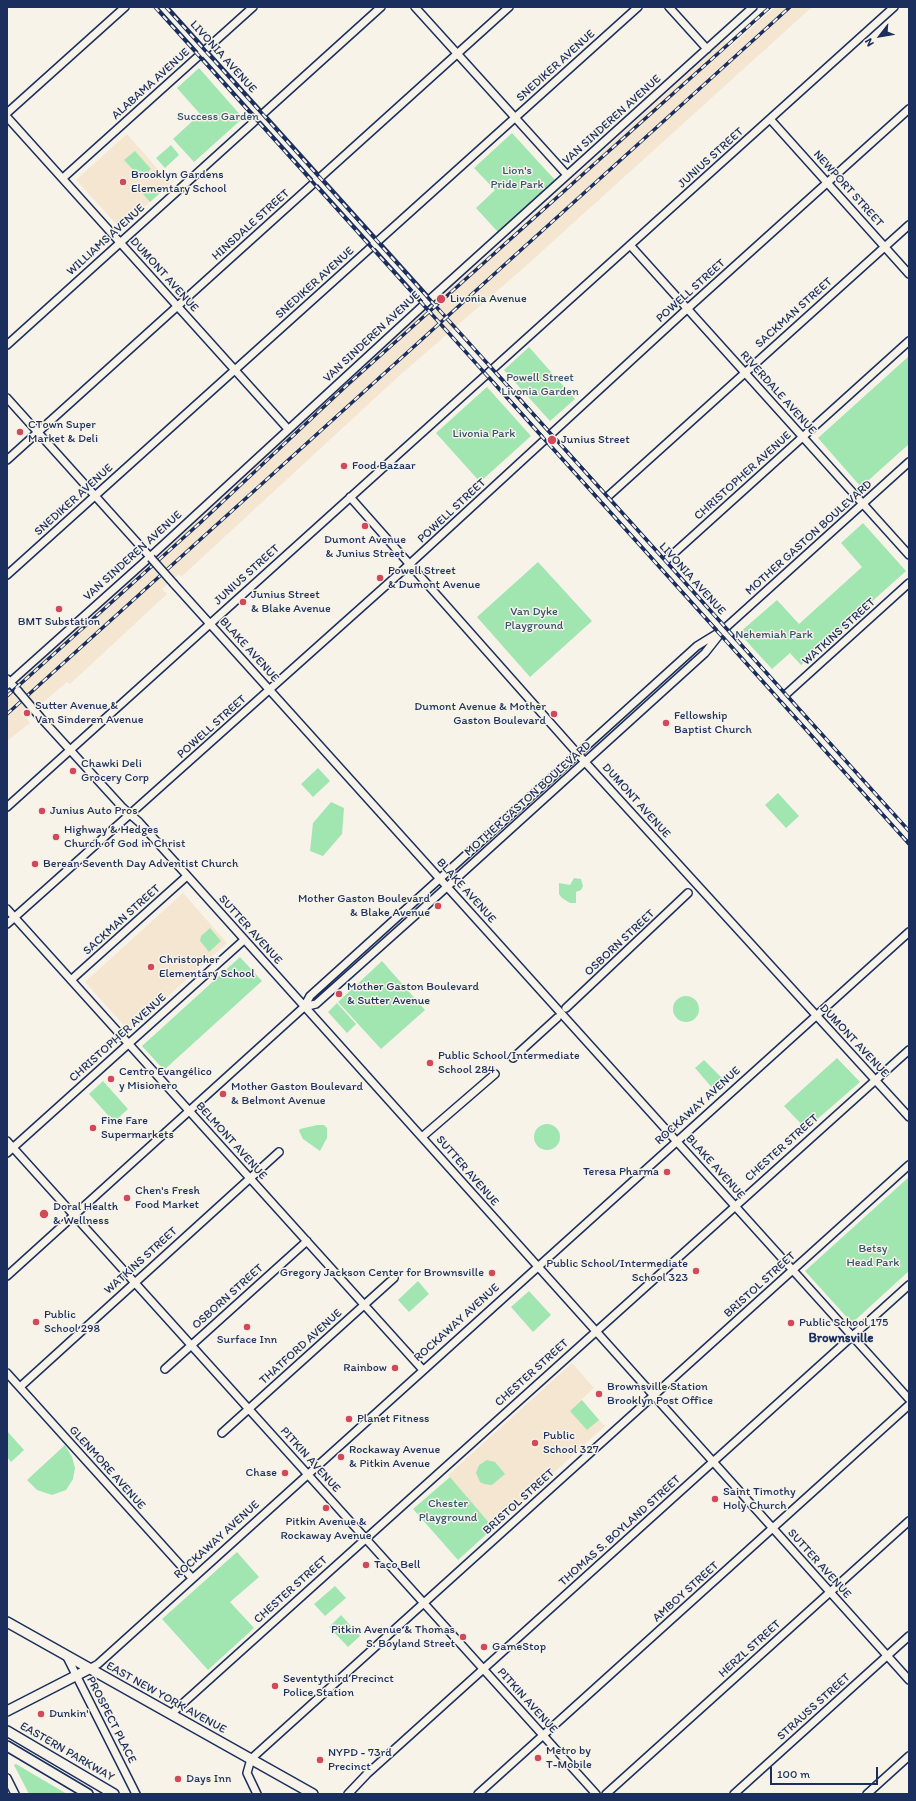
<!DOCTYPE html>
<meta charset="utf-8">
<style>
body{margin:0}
#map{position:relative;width:916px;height:1801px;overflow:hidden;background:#f7f3e8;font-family:Itim,sans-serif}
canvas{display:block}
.frame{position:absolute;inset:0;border:8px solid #1b2f5e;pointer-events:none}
.north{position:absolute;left:860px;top:16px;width:40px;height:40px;-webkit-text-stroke:3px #f7f3e8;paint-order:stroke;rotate:239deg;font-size:11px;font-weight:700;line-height:16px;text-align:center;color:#1b2f5e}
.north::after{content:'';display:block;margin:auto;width:14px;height:18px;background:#1b2f5e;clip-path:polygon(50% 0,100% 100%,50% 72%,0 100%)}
.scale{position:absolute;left:770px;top:1767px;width:108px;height:18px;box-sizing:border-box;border:2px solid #1b2f5e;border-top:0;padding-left:5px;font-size:12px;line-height:14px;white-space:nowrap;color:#1b2f5e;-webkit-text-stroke:3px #f7f3e8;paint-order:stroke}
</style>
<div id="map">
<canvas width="916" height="1801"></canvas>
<div class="frame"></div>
<div class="north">N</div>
<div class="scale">100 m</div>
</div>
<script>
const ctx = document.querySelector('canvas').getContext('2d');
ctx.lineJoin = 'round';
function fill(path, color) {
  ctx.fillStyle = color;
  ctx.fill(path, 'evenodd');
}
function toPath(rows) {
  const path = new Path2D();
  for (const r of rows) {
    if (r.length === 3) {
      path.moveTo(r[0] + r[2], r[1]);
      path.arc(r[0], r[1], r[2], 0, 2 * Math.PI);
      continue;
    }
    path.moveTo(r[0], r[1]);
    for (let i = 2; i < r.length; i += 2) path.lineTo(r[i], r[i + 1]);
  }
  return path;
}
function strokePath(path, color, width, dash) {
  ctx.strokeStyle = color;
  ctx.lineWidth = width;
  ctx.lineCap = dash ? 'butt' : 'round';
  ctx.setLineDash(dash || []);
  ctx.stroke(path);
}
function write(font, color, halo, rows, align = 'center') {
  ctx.font = font + ' Itim,sans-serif';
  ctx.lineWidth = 3;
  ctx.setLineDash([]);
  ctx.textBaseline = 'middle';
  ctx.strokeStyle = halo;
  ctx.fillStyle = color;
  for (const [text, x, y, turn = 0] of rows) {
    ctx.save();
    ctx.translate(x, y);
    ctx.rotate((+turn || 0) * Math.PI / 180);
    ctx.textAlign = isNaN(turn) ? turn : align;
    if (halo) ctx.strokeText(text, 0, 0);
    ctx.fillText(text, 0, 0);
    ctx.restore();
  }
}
const built = toPath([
 [775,7,812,7,528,264,399,376,181,577,179,574,162,589,167,594,70,684,67,682,26,717,30,723,7,741,7,689,343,382,510,236,724,40,730,47],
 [127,134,171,184,120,228,76,180],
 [183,893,227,943,129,1031,85,982],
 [572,1363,594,1388,581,1400,605,1426,497,1524,495,1522,491,1525,448,1475]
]);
const green = toPath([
 [199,68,243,118,194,162,173,139,200,114,177,88],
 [512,133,555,180,498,232,476,208,495,190,474,168],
 [171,145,179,155,165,168,156,158],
 [135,151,151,169,141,178,124,160],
 [153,186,160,193,150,202,143,194],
 [529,347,575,399,550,421,504,370],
 [909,356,909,444,861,487,818,438],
 [487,387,531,436,480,482,436,433],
 [863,523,906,571,801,665,790,653,772,669,739,633,777,600,799,624,862,567,841,543],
 [538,562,592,621,530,677,477,617],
 [318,768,330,781,313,797,301,784],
 [778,793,799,816,786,828,765,805],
 [331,802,344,808,342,834,323,856,310,851,313,823],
 [574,878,581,879,583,886,581,890,576,892,576,903,570,903,562,898,559,894,559,883,570,885],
 [210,928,221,941,209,952,200,941,201,936],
 [240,957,262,981,164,1070,142,1046],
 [382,961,425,1010,381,1049,338,1002],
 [686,1009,13],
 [337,1003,356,1024,347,1033,328,1012],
 [837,1058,860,1082,806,1129,784,1106],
 [704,1060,724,1080,714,1090,695,1068],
 [103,1081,128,1109,114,1122,89,1094],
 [547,1137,13],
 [317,1125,324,1125,327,1128,327,1138,320,1151,303,1139,299,1131,300,1129],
 [909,1177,909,1271,852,1323,805,1271],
 [418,1281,429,1294,409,1312,398,1300],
 [529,1291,551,1315,533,1332,511,1307],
 [582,1400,599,1420,587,1430,570,1411],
 [7,1431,24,1450,11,1462,7,1457],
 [65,1445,72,1457,75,1468,73,1479,66,1490,52,1495,37,1490,27,1480],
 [487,1460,495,1462,505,1474,492,1485,484,1484,480,1482,476,1473,479,1465],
 [450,1477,491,1525,488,1529,490,1531,458,1560,413,1509],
 [237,1552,259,1577,230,1602,254,1628,208,1670,162,1619],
 [335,1586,346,1598,325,1616,314,1604],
 [341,1615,360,1636,348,1647,329,1627],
 [16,1764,67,1794,29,1794,14,1765]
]);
const minor = toPath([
 [163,7,428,301],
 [415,7,567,175],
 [669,7,707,49],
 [7,113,125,7],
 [7,117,288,429],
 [770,119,909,274],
 [63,178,253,7],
 [630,245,909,555],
 [7,345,381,7],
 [491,372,909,836],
 [7,398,151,558],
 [7,460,509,7],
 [350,497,585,762,909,1117],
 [605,499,909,225],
 [663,563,909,341],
 [7,575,638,7],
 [174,584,909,1399],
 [7,679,18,691],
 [7,685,150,557,428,301,753,7],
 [783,697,909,583],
 [40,717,123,808,139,822,909,1680],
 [7,807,894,7],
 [7,909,423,1370],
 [7,924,401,572,687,309,909,109],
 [71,980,187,876],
 [304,1007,316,1004,438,895,705,653,720,634],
 [566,1008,688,893],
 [513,1058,557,1018],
 [422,1137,495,1074],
 [7,1141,596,1794],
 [7,1153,244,940],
 [7,1276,304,1007,310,996,697,646,723,630,909,462],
 [165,1369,307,1241],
 [7,1373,192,1578],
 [20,1387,279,1152],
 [222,1433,394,1278],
 [67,1657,136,1794],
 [89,1669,98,1664,909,932],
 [171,1714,909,1050],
 [7,1778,15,1794],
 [257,1794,247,1773,251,1759,909,1165],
 [348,1794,367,1774,909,1285],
 [478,1794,909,1405],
 [606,1794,909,1521],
 [734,1794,909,1636],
 [867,1794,909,1756]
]);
const major = toPath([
 [7,1622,313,1794],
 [7,1711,89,1669],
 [7,1731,114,1794],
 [7,1746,88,1794]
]);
const rail = toPath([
 [155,7,909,844],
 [166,7,909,831],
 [7,696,201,522,345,387,770,7],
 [7,714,790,7]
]);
const minorBridge = toPath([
 [151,558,174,584],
 [18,691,40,717]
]);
const markers = [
 [123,182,4,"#d1495b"],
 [441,299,5,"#d1495b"],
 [20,432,4,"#d1495b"],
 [552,440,5,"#d1495b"],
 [344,466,4,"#d1495b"],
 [365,526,4,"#d1495b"],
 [380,578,4,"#d1495b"],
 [243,602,4,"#d1495b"],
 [59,609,4,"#d1495b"],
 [27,713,4,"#d1495b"],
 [554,714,4,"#d1495b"],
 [666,723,4,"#d1495b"],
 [73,771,4,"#d1495b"],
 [42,811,4,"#d1495b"],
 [56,837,4,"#d1495b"],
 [35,864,4,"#d1495b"],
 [438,906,4,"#d1495b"],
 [151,967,4,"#d1495b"],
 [339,994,4,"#d1495b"],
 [430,1063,4,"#d1495b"],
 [111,1079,4,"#d1495b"],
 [223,1094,4,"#d1495b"],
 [93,1128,4,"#d1495b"],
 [667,1172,4,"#d1495b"],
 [127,1198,4,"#d1495b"],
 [44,1214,5,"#d1495b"],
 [696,1271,4,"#d1495b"],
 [492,1273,4,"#d1495b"],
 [36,1322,4,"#d1495b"],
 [791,1323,4,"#d1495b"],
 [247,1327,4,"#d1495b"],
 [395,1368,4,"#d1495b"],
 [599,1394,4,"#d1495b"],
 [349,1419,4,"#d1495b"],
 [535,1443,4,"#d1495b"],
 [341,1457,4,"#d1495b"],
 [285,1473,4,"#d1495b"],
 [715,1499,4,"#d1495b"],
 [326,1508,4,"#d1495b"],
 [366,1565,4,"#d1495b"],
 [463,1637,4,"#d1495b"],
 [484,1647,4,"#d1495b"],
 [275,1686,4,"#d1495b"],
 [41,1714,4,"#d1495b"],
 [538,1758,4,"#d1495b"],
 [320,1760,4,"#d1495b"],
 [178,1779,4,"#d1495b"]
];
const streetNames = [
 ["LIVONIA AVENUE",223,57,48],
 ["SNEDIKER AVENUE",556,66,-42],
 ["ALABAMA AVENUE",151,84,-42],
 ["VAN SINDEREN AVENUE",612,120,-42],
 ["JUNIUS STREET",711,158,-42],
 ["NEWPORT STREET",848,189,48],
 ["HINSDALE STREET",251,225,-42],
 ["WILLIAMS AVENUE",106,240,-42],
 ["DUMONT AVENUE",164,275,48],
 ["SNEDIKER AVENUE",315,283,-42],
 ["POWELL STREET",691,291,-42],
 ["SACKMAN STREET",794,313,-42],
 ["VAN SINDEREN AVENUE",372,337,-43],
 ["RIVERDALE AVENUE",778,393,48],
 ["CHRISTOPHER AVENUE",743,476,-42],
 ["SNEDIKER AVENUE",74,500,-42],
 ["POWELL STREET",452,511,-43],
 ["MOTHER GASTON BOULEVARD",809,538,-42],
 ["VAN SINDEREN AVENUE",133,556,-42],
 ["JUNIUS STREET",247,575,-42],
 ["LIVONIA AVENUE",692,579,48],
 ["WATKINS STREET",839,632,-42],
 ["BLAKE AVENUE",249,650,48],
 ["POWELL STREET",212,727,-42],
 ["MOTHER GASTON BOULEVARD",528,799,-42],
 ["DUMONT AVENUE",636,801,48],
 ["BLAKE AVENUE",466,891,48],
 ["SACKMAN STREET",122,920,-42],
 ["SUTTER AVENUE",250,930,48],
 ["OSBORN STREET",620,943,-43],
 ["CHRISTOPHER AVENUE",118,1038,-42],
 ["DUMONT AVENUE",854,1041,47],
 ["ROCKAWAY AVENUE",698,1106,-42],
 ["BELMONT AVENUE",231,1141,48],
 ["CHESTER STREET",782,1148,-42],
 ["BLAKE AVENUE",715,1167,48],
 ["SUTTER AVENUE",467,1171,49],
 ["WATKINS STREET",141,1261,-42],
 ["BRISTOL STREET",760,1285,-42],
 ["OSBORN STREET",228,1297,-42],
 ["ROCKAWAY AVENUE",457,1323,-42],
 ["THATFORD AVENUE",301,1347,-42],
 ["CHESTER STREET",532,1373,-42],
 ["PITKIN AVENUE",310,1460,48],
 ["GLENMORE AVENUE",107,1468,48],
 ["BRISTOL STREET",519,1502,-42],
 ["THOMAS S. BOYLAND STREET",620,1531,-42],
 ["ROCKAWAY AVENUE",217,1540,-42],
 ["SUTTER AVENUE",819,1564,48],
 ["CHESTER STREET",291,1590,-42],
 ["AMBOY STREET",686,1592,-42],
 ["HERZL STREET",750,1649,-42],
 ["EAST NEW YORK AVENUE",166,1698,29],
 ["PITKIN AVENUE",527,1701,48],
 ["STRAUSS STREET",814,1707,-42],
 ["PROSPECT PLACE",111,1720,63],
 ["EASTERN PARKWAY",67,1752,30]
];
const parkNames = [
 ["Success Garden",218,117],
 ["Lion's",517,171],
 ["Pride Park",517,185],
 ["Powell Street",540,378],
 ["Livonia Garden",540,392],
 ["Livonia Park",484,434],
 ["Van Dyke",534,612],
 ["Playground",534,626],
 ["Nehemiah Park",774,635],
 ["Betsy",873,1249],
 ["Head Park",873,1263],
 ["Chester",448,1504],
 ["Playground",448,1518]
];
const poiNames = [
 ["Brooklyn Gardens",131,175],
 ["Elementary School",131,189],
 ["Livonia Avenue",450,299],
 ["CTown Super",28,425],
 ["Market & Deli",28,439],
 ["Junius Street",561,440],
 ["Food Bazaar",352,466],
 ["Dumont Avenue",365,540,"center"],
 ["& Junius Street",365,554,"center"],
 ["Powell Street",388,571],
 ["& Dumont Avenue",388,585],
 ["Junius Street",251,595],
 ["& Blake Avenue",251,609],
 ["BMT Substation",59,622,"center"],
 ["Sutter Avenue &",35,706],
 ["Van Sinderen Avenue",35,720],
 ["Dumont Avenue & Mother",546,707,"right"],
 ["Gaston Boulevard",546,721,"right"],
 ["Fellowship",674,716],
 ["Baptist Church",674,730],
 ["Chawki Deli",81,764],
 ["Grocery Corp",81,778],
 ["Junius Auto Pros",50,811],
 ["Highway & Hedges",64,830],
 ["Church of God in Christ",64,844],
 ["Berean Seventh Day Adventist Church",43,864],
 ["Mother Gaston Boulevard",430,899,"right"],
 ["& Blake Avenue",430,913,"right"],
 ["Christopher",159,960],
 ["Elementary School",159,974],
 ["Mother Gaston Boulevard",347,987],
 ["& Sutter Avenue",347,1001],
 ["Public School/Intermediate",438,1056],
 ["School 284",438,1070],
 ["Centro Evangélico",119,1072],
 ["y Misionero",119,1086],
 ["Mother Gaston Boulevard",231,1087],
 ["& Belmont Avenue",231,1101],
 ["Fine Fare",101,1121],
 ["Supermarkets",101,1135],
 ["Teresa Pharma",659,1172,"right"],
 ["Chen's Fresh",135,1191],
 ["Food Market",135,1205],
 ["Doral Health",53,1207],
 ["& Wellness",53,1221],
 ["Public School/Intermediate",688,1264,"right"],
 ["School 323",688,1278,"right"],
 ["Gregory Jackson Center for Brownsville",484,1273,"right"],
 ["Public",44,1315],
 ["School 298",44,1329],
 ["Public School 175",799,1323],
 ["Surface Inn",247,1340,"center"],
 ["Rainbow",387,1368,"right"],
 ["Brownsville Station",607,1387],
 ["Brooklyn Post Office",607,1401],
 ["Planet Fitness",357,1419],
 ["Public",543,1436],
 ["School 327",543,1450],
 ["Rockaway Avenue",349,1450],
 ["& Pitkin Avenue",349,1464],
 ["Chase",277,1473,"right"],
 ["Saint Timothy",723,1492],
 ["Holy Church",723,1506],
 ["Pitkin Avenue &",326,1522,"center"],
 ["Rockaway Avenue",326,1536,"center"],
 ["Taco Bell",374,1565],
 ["Pitkin Avenue & Thomas",455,1630,"right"],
 ["S. Boyland Street",455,1644,"right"],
 ["GameStop",492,1647],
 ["Seventythird Precinct",283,1679],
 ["Police Station",283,1693],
 ["Dunkin'",49,1714],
 ["Metro by",546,1751],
 ["T-Mobile",546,1765],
 ["NYPD - 73rd",328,1753],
 ["Precinct",328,1767],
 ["Days Inn",186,1779]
];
const neighbourhoodNames = [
 ["Brownsville",841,1339]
];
fill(built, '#f5e6d2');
fill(green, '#a1e6b1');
strokePath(minor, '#1b2f5e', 10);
strokePath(major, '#1b2f5e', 12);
strokePath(minor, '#f7f3e8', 7);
strokePath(major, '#f7f3e8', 9);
strokePath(rail, '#1b2f5e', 3.5);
strokePath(rail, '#f7f3e8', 2, [6]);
strokePath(minorBridge, '#1b2f5e', 10, []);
strokePath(minorBridge, '#f7f3e8', 7);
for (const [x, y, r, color] of markers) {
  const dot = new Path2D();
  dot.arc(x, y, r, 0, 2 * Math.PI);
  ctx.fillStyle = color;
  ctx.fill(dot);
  strokePath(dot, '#f7f3e8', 1.5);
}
write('12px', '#1b2f5e', '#f7f3e8', streetNames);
write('12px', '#36546f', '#f7f3e8', parkNames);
write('12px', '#1b2f5e', '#f7f3e8', poiNames, 'left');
write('bold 13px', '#1b2f5e', '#f7f3e8', neighbourhoodNames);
</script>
